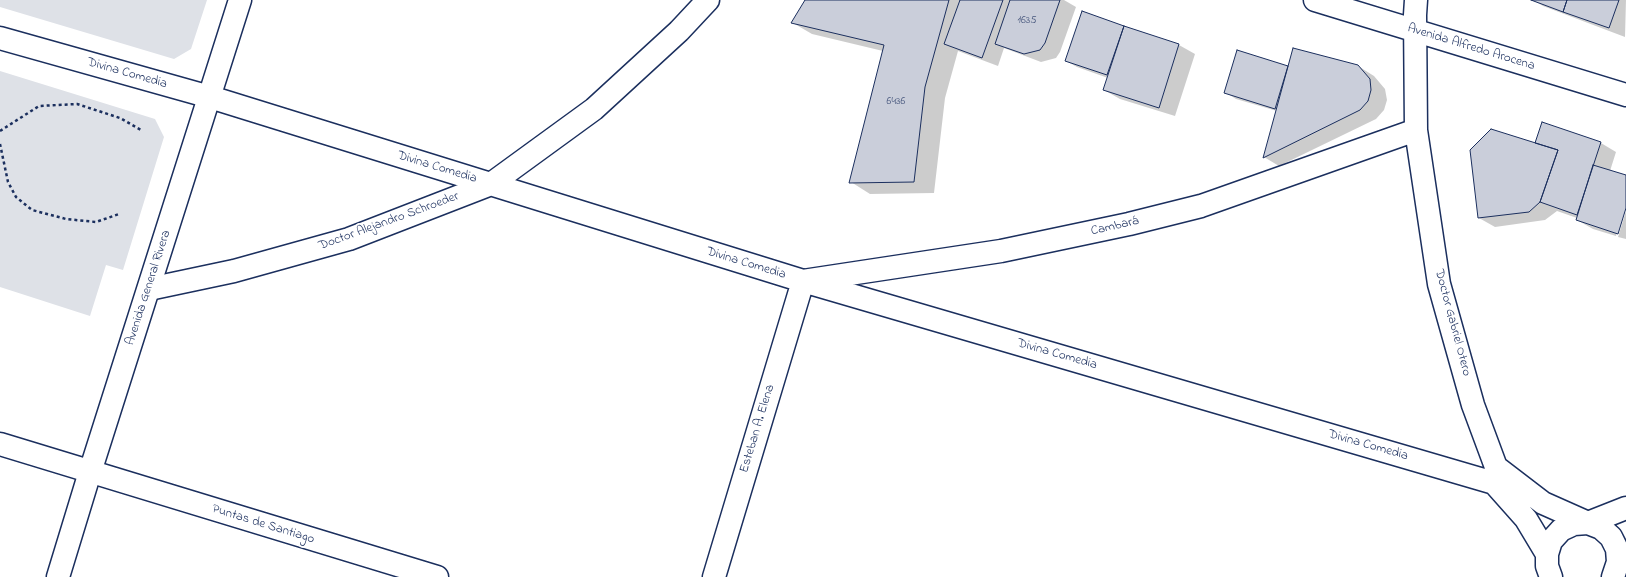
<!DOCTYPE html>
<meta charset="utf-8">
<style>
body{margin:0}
canvas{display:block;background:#fff}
</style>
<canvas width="1626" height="577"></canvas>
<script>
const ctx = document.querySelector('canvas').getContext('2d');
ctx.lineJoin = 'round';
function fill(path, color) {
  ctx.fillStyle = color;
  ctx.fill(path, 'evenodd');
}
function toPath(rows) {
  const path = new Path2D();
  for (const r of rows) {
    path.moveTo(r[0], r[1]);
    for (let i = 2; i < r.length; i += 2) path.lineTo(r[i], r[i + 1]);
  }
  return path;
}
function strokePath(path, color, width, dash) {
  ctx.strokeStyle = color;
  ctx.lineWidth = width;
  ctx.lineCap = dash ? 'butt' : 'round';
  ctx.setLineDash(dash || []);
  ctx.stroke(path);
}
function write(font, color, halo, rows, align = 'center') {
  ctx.font = font + ' "Indie Flower",sans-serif';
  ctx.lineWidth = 3.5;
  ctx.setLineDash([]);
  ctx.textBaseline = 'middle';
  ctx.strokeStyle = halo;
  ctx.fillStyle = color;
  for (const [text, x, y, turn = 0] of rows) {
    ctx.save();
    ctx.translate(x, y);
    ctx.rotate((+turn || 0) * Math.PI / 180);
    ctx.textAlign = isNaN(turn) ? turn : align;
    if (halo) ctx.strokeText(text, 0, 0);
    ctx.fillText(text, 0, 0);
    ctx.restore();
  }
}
const green = toPath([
 [0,0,207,0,191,49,174,59,0,7],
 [0,71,155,119,164,137,123,270,106,265,90,316,0,287]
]);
const shadow = toPath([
 [806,0,1064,0,1076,7,1060,52,1056,58,1041,62,1004,48,998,66,958,51,945,98,934,193,870,194,851,182,883,51,812,34,793,23],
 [1533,0,1626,0,1625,37,1543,6],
 [1083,13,1179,45,1195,54,1175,116,1120,99,1104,90,1108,78,1077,67,1066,61],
 [1238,52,1289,67,1358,66,1374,76,1385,89,1387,100,1384,110,1376,119,1279,166,1264,157,1277,111,1236,99,1225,92],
 [1601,143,1616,152,1610,171,1626,176,1626,204,1616,236,1593,229,1577,220,1577,218,1557,211,1545,220,1495,227,1479,218,1536,144],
 [1626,211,1626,239,1618,237]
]);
const building = toPath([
 [805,0,949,0,925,87,914,182,849,183,884,45,791,23,805,0],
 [960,0,1003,0,982,58,944,44,960,0],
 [1010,0,1060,0,1045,43,1040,50,1024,54,995,44,1010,0],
 [1531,0,1567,0,1563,12,1531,0],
 [1567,0,1619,0,1609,28,1563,12,1567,0],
 [1082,11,1124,26,1107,75,1065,61,1082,11],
 [1124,26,1179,44,1159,108,1103,90,1124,26],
 [1293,48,1358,65,1370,79,1371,90,1368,101,1360,110,1263,158,1293,48],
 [1237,50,1288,66,1275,109,1224,93,1237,50],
 [1542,122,1601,142,1577,215,1540,202,1558,150,1535,143,1542,122],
 [1491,129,1558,150,1540,202,1529,212,1478,218,1470,150,1491,129],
 [1593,165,1626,175,1626,208,1618,234,1576,220,1593,165]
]);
const path = toPath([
 [0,131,39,106,77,104,120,118,141,130],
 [0,144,8,182,16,197,32,210,66,219,96,222,119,214]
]);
const minor = toPath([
 [1315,0,1626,95],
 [1416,0,1415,15,1416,130,1439,284,1473,405,1496,467,1494,483,1526,519,1547,554],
 [0,38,210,97,803,281,1494,483],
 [149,289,234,271,349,239,491,184,594,109,679,31,708,0],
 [0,444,437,577],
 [1496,467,1543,503,1588,523,1626,508],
 [714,577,803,281,1001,251,1129,224,1201,206,1416,130],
 [1551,577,1547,566,1547,554,1551,541,1561,530,1574,524,1588,523,1601,528,1611,537,1617,549,1618,562,1613,577]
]);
const major = toPath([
 [58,577,90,472,240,0]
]);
const numberNames = [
 ["1635",1027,21],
 ["6436",896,102]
];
const streetNames = [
 ["Avenida Alfredo Arocena",1471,48,17],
 ["Divina Comedia",127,74,16],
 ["Divina Comedia",437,168,17],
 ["Doctor Alejandro Schroeder",389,222,-20],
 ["Cambará",1115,227,-13],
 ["Divina Comedia",746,264,17],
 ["Avenida General Rivera",149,288,-72],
 ["Doctor Gabriel Otero",1452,323,75],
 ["Divina Comedia",1057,355,16],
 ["Esteban A. Elena",758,429,-73],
 ["Divina Comedia",1368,446,16],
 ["Puntas de Santiago",263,525,17]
];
fill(green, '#dee1e7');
fill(shadow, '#0003');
fill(building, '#caceda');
strokePath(building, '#1b2f5e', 1);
strokePath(minor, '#1b2f5e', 25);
strokePath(major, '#1b2f5e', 25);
strokePath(path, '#1b2f5e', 2.5, [3, 3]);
strokePath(minor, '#fff', 22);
strokePath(major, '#fff', 22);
write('11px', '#47577d', null, numberNames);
write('13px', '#1b2f5e', '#fff', streetNames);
</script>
